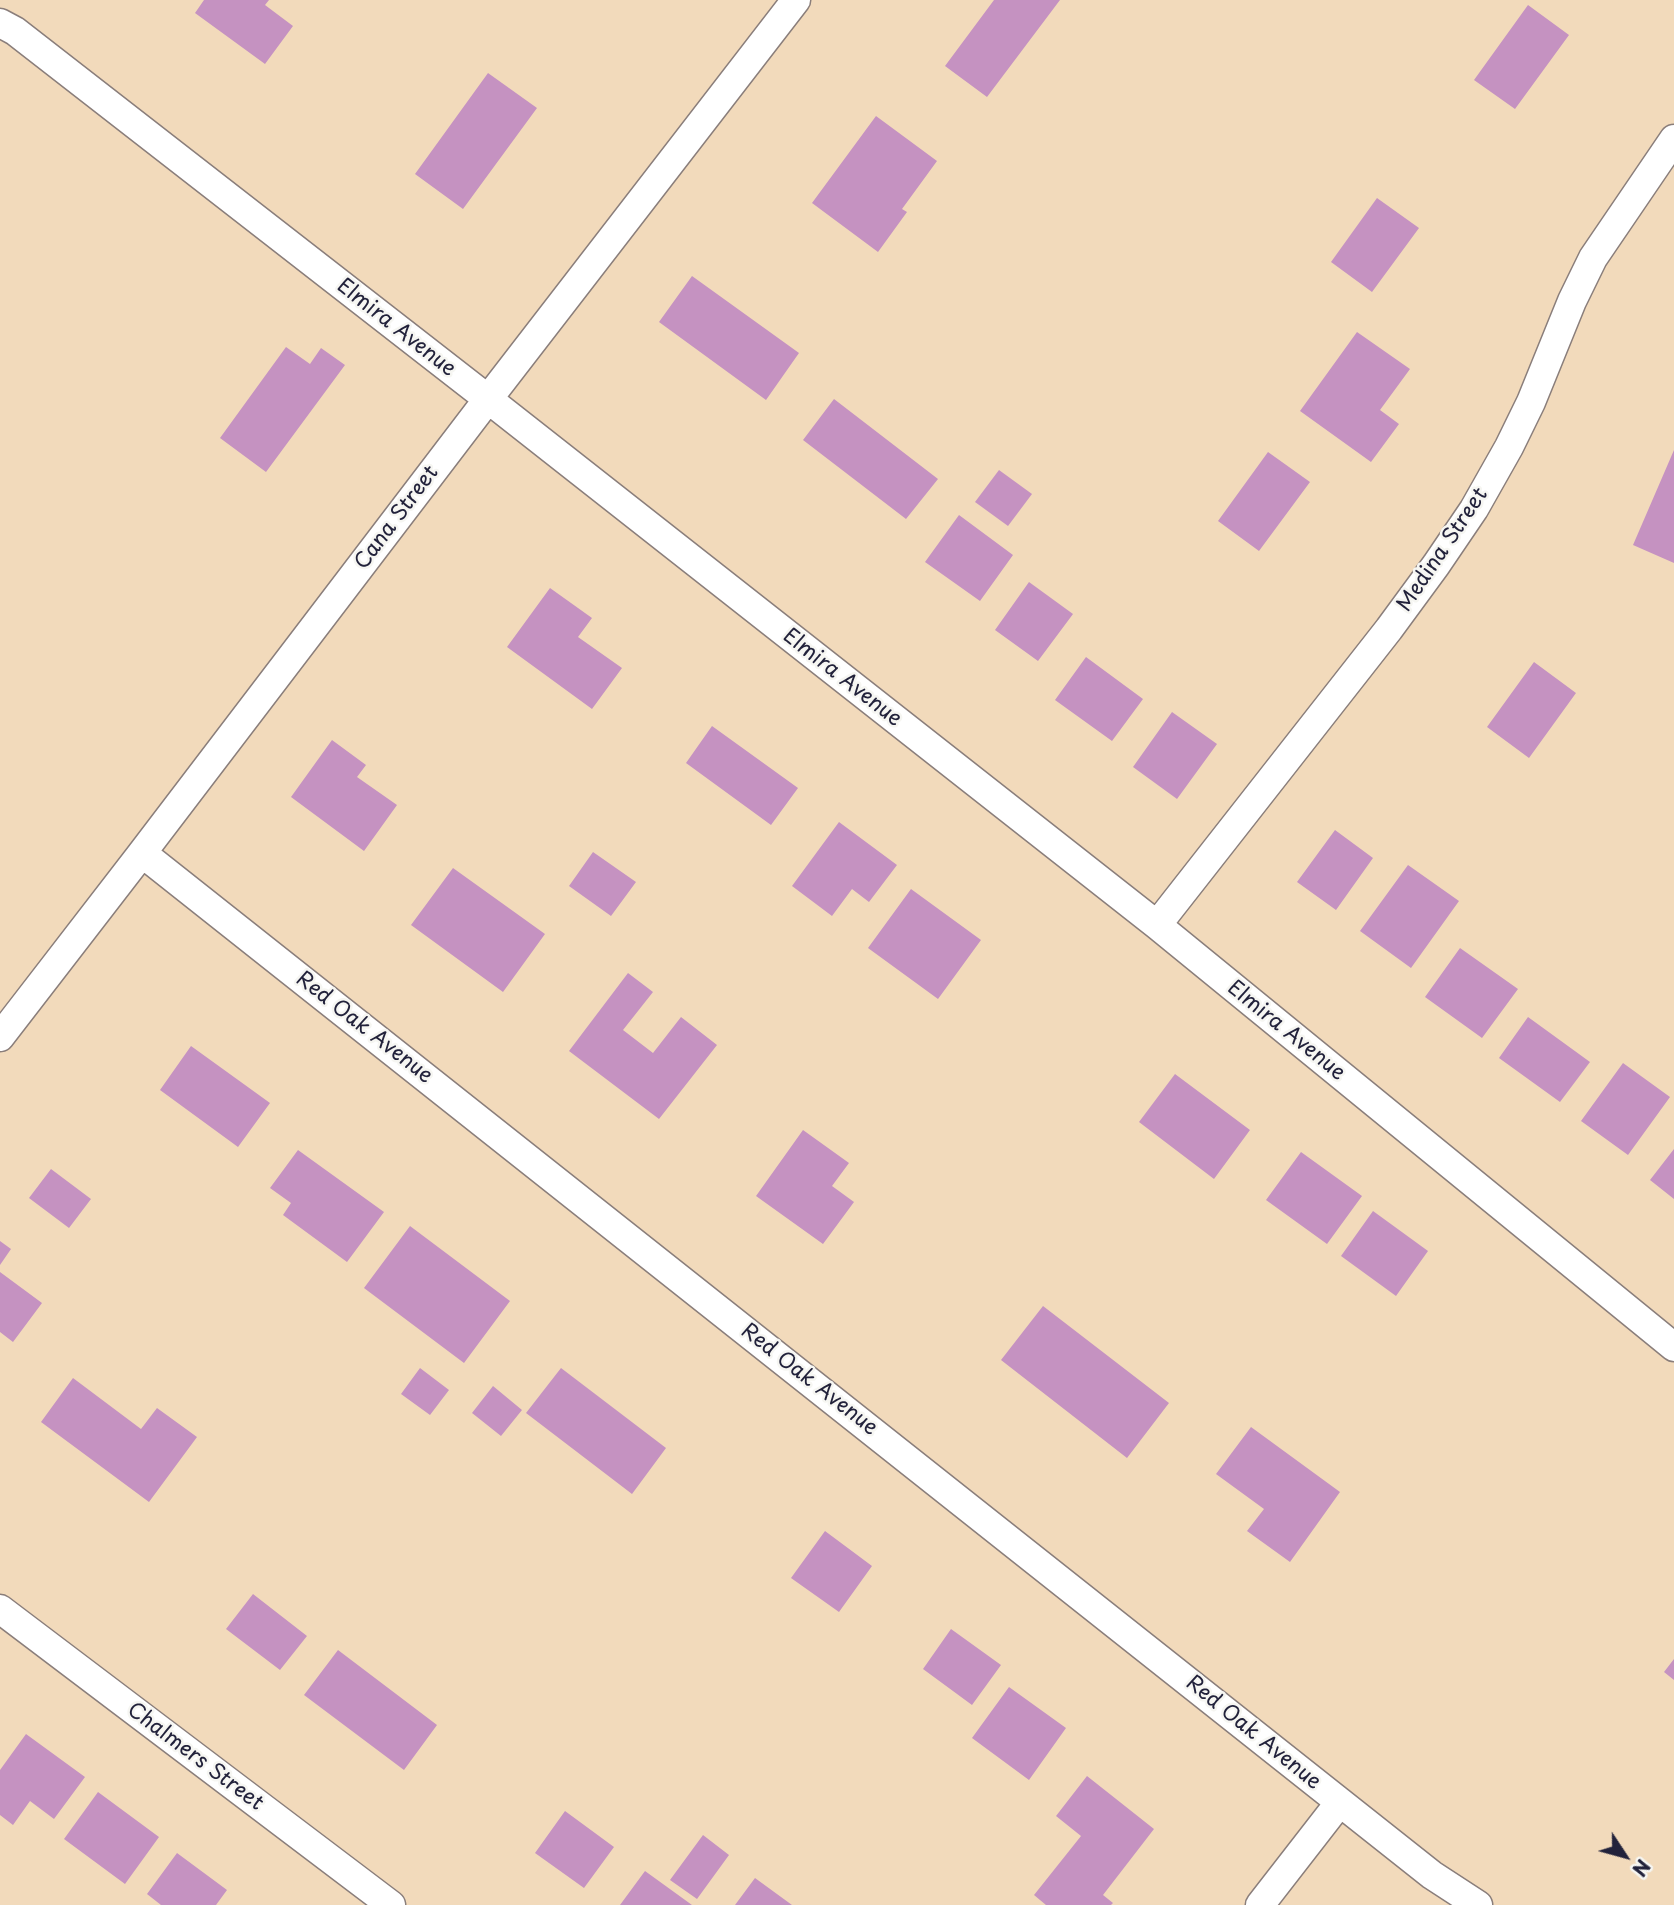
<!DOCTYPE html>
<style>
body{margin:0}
#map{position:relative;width:1674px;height:1905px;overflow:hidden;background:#f2dabb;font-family:"Playpen Sans",sans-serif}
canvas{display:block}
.north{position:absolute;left:1590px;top:1821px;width:70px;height:70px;-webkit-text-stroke:5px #f6f6f2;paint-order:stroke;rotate:126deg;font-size:19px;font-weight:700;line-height:28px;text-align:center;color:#22223b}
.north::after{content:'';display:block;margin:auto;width:24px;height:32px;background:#22223b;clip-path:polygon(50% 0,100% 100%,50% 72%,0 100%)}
</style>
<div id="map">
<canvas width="1674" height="1905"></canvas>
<div class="north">N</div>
</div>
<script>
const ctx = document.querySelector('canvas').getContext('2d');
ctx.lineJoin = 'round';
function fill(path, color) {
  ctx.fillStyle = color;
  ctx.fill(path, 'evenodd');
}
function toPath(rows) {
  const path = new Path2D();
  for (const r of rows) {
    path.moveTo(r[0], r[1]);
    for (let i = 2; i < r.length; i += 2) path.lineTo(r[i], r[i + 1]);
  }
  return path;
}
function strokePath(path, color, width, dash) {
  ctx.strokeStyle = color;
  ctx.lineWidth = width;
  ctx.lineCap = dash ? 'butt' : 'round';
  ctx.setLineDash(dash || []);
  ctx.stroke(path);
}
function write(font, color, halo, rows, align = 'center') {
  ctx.font = font + ' "Playpen Sans",sans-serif';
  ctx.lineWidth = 5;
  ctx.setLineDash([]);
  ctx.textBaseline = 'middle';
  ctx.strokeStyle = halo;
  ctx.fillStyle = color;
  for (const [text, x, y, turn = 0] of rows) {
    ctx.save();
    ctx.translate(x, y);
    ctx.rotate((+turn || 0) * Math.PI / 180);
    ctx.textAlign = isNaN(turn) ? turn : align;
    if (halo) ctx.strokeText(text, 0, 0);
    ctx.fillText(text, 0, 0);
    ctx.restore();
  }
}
const building = toPath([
 [204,0,269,0,265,5,293,26,265,64,195,13],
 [994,0,1060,0,987,97,945,66],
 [1528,5,1569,35,1515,109,1474,80],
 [488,73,537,108,463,209,415,174],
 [876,116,937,161,902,209,907,212,878,252,812,203],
 [1377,198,1419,228,1372,292,1331,262],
 [692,276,799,353,766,400,659,322],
 [1357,332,1410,369,1380,410,1399,424,1371,462,1300,411],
 [286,347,310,364,321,348,345,365,266,472,220,438],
 [834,399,938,479,906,519,803,440],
 [1674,450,1674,563,1633,545],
 [1268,452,1310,482,1259,551,1218,521],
 [999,470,1032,494,1008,526,975,502],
 [959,515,1013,555,980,601,925,562],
 [1029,582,1073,614,1038,661,995,630],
 [550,588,592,618,578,637,622,668,592,709,507,647],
 [1086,657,1143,699,1112,741,1055,700],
 [1534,662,1576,693,1529,758,1487,727],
 [1172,712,1217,744,1177,799,1133,767],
 [712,726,798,788,771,825,686,763],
 [332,740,366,765,357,777,397,805,364,851,291,797],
 [839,822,897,865,869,902,852,889,832,916,792,886],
 [1335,830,1373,858,1336,910,1297,882],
 [593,852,636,882,611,916,569,886],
 [1408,865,1459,901,1411,968,1360,931],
 [453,868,545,934,503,992,411,925],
 [911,889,981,940,938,999,868,948],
 [1460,948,1518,989,1482,1038,1425,997],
 [628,973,653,992,623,1030,653,1053,681,1017,717,1045,659,1119,569,1051],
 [1528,1017,1590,1062,1560,1102,1499,1058],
 [191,1046,270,1103,238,1147,160,1090],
 [1623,1063,1670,1097,1628,1155,1581,1121],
 [1175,1074,1250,1130,1214,1179,1139,1122],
 [803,1130,849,1163,832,1186,854,1202,823,1244,756,1196],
 [1674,1149,1674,1199,1650,1180],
 [298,1150,384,1212,347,1262,283,1215,291,1203,270,1188],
 [1301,1152,1362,1196,1327,1244,1266,1200],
 [51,1169,91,1199,69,1228,29,1198],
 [1373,1211,1428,1251,1396,1296,1341,1256],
 [410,1226,510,1301,464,1363,364,1288],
 [0,1241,11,1249,0,1265],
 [0,1272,42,1303,13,1342,0,1332],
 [1043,1306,1169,1403,1127,1458,1001,1360],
 [420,1368,449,1390,430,1415,401,1394],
 [561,1368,666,1448,632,1494,526,1413],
 [73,1378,141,1429,157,1408,197,1437,149,1502,41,1422],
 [493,1386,522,1410,501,1436,472,1413],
 [1251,1427,1340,1492,1290,1562,1247,1531,1264,1509,1216,1474],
 [825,1531,872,1566,839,1612,791,1578],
 [253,1594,307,1636,280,1670,226,1629],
 [951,1629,1001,1665,972,1705,923,1669],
 [338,1650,437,1725,404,1770,304,1695],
 [1674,1659,1674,1680,1664,1672],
 [1009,1687,1066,1728,1029,1780,972,1738],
 [26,1734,85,1777,54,1819,30,1801,13,1825,0,1815,0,1770],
 [1087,1776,1154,1829,1103,1895,1113,1903,1111,1905,1046,1905,1034,1895,1081,1836,1056,1816],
 [98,1792,159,1837,125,1884,64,1839],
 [565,1811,614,1847,584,1888,535,1853],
 [703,1835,729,1855,697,1899,670,1880],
 [177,1853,227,1890,216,1905,161,1905,147,1894],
 [645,1871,692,1905,620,1905],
 [755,1878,792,1905,735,1905]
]);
const minor = toPath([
 [0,23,15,31,488,399,1157,925,1674,1347],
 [142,853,1432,1875,1478,1905],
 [1157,925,1389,629,1436,565,1474,509,1509,447,1531,402,1572,301,1593,258,1674,139],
 [0,1037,142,853,488,399,796,0],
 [0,1609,391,1905],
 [1260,1905,1340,1802]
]);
const streetNames = [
 ["Elmira Avenue",396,328,38],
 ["Cana Street",397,518,-53],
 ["Medina Street",1443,550,-56],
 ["Elmira Avenue",842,678,38],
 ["Red Oak Avenue",364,1028,38],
 ["Elmira Avenue",1286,1031,39],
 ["Red Oak Avenue",809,1380,38],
 ["Red Oak Avenue",1253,1733,39],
 ["Chalmers Street",195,1757,37]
];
fill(building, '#c592c1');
strokePath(minor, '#8a7e7b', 31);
strokePath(minor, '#fff', 28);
write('21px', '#22223b', '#f6f6f2', streetNames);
</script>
